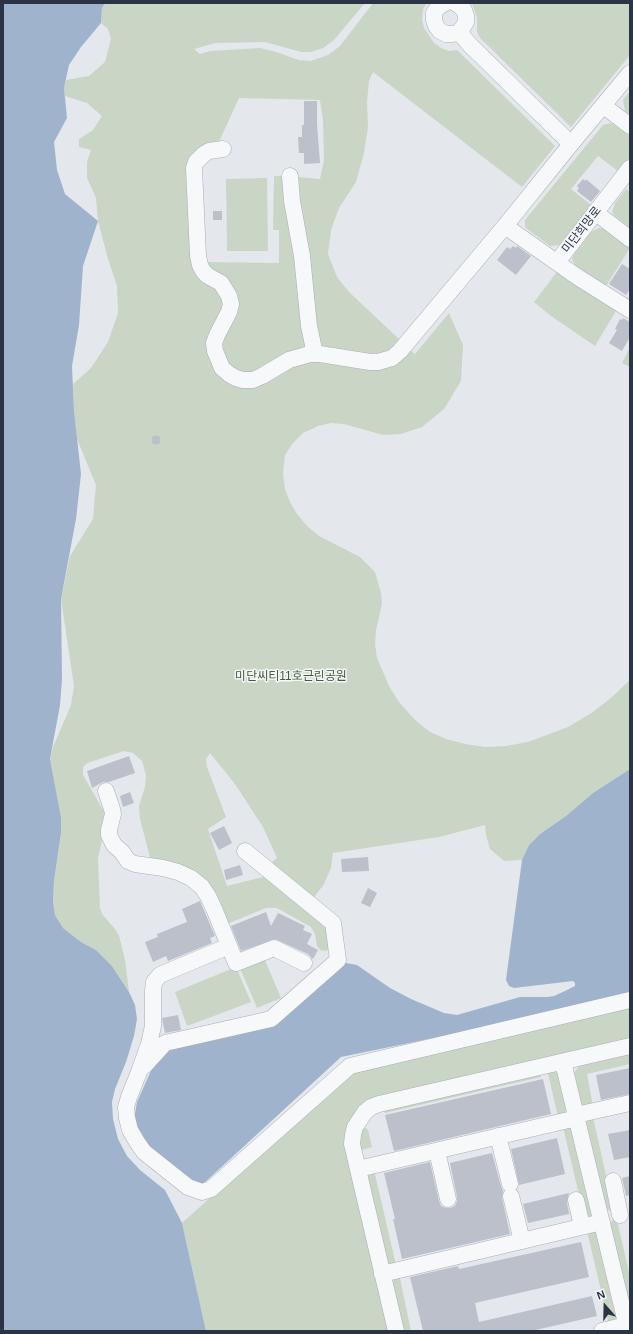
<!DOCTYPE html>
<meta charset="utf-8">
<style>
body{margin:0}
#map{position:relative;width:633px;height:1334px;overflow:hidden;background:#e4e7ec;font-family:Arial,sans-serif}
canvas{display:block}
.frame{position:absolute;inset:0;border:4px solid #2b3445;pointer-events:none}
.north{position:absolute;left:585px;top:1286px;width:40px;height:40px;-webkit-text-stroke:3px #f4f6f9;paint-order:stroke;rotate:340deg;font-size:11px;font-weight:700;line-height:16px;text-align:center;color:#2b3445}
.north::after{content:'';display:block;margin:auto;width:14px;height:18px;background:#2b3445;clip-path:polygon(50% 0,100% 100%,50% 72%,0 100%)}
</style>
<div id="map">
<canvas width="633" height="1334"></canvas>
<div class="frame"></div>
<div class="north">N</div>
</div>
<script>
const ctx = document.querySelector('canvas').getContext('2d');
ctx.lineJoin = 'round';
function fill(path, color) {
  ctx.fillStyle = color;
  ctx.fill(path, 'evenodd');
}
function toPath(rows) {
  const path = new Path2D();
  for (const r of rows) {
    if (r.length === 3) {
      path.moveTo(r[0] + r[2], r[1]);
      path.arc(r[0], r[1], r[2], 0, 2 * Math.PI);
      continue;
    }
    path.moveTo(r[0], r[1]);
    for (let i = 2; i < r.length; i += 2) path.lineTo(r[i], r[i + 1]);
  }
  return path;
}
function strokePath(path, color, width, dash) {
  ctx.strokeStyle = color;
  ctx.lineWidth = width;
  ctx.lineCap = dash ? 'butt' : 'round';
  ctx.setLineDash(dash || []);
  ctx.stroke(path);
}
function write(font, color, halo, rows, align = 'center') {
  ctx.font = font + ' Arial,"Noto Sans KR",sans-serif';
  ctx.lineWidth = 3;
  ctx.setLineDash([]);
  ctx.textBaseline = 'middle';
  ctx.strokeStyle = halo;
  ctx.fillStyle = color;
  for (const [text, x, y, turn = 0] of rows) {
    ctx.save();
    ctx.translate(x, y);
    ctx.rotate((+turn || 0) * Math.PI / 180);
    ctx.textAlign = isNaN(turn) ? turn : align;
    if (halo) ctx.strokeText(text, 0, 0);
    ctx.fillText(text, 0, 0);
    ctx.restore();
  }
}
const green = toPath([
 [105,3,365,3,334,40,323,48,311,52,301,52,265,42,215,43,194,49,200,54,210,51,260,48,276,52,299,60,311,61,328,55,340,46,373,3,426,3,423,10,422,19,424,28,434,43,441,48,449,51,457,50,555,146,522,187,373,72,369,81,367,102,368,127,364,153,356,182,339,208,331,230,328,254,337,277,349,292,399,339,391,348,383,353,364,354,323,347,319,343,300,202,298,177,320,179,324,160,323,121,320,100,239,98,218,144,186,172,191,263,194,270,222,294,223,310,213,327,231,382,301,359,341,363,410,350,415,354,449,313,463,345,461,381,444,409,422,427,401,434,383,435,344,424,331,423,318,426,303,433,293,443,285,455,283,473,285,489,290,502,297,514,307,526,319,536,360,557,375,572,381,593,382,604,376,630,375,644,377,658,390,688,399,702,416,721,430,732,446,739,465,744,485,747,506,746,528,742,568,727,593,712,612,697,630,680,630,769,593,793,566,816,540,834,529,845,522,860,504,861,490,849,486,835,485,825,439,837,333,853,331,868,324,884,312,900,268,866,277,858,263,827,235,784,210,753,206,759,207,767,226,817,208,829,227,886,267,876,329,925,332,948,326,951,320,950,317,946,315,934,311,927,277,908,266,908,227,924,211,891,151,861,140,819,139,806,145,787,146,775,142,761,133,753,124,751,87,763,83,767,83,775,106,815,106,823,98,858,100,908,102,914,115,929,119,936,125,960,129,992,112,966,96,950,81,942,63,928,55,915,53,901,54,881,61,833,61,817,50,759,53,747,71,705,74,686,61,599,70,556,93,519,96,485,77,439,74,411,73,384,91,368,108,342,118,313,117,286,108,259,98,221,96,198,87,178,87,162,91,150,79,147,79,139,93,130,102,116,87,103,65,96,64,88,66,80,89,76,105,62,111,39,108,29,101,23,102,8],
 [472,3,630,3,630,55,571,127,480,38,477,32,477,18],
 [630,91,630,115,625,111,623,100],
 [611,123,630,136,630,158,619,172,598,156,571,189,591,205,560,245,550,246,526,228,525,226,525,220,603,125],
 [274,176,285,176,307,342,305,346,254,373,246,374,230,368,220,344,235,316,204,262,279,263,279,230,273,230],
 [267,178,268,251,227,251,226,179],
 [626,189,630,192,630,228,615,216,612,212,615,203],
 [599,228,605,229,630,248,606,286,575,265,572,259,574,254,591,232],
 [557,272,616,311,595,346,551,316,534,302],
 [630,347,630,367,622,363],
 [264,958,281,998,257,1008,240,968],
 [236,967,251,1002,187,1026,175,992],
 [630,1007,630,1040,353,1119,389,1331,206,1331,182,1223,339,1081,348,1074],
 [630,1049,630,1064,587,1074,593,1107,585,1108,581,1105,574,1073,581,1063],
 [547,1069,552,1069,557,1072,566,1107,566,1111,564,1115,558,1117],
 [540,1070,541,1077,385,1113,383,1106],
 [593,1117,614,1211,608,1210,604,1206,585,1124,588,1119],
 [563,1127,571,1127,593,1215,591,1219,585,1220],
 [362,1128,366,1128,368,1130,372,1147,358,1151,357,1137],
 [374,1170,396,1265,390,1265,387,1261,367,1176,369,1172],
 [617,1220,630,1277,630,1310,609,1226,612,1221],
 [587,1231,596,1231,617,1320,609,1325],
 [399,1274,411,1331,401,1331,390,1285,394,1276]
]);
const water = toPath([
 [3,3,105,3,102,8,101,23,81,47,69,65,64,88,67,118,54,142,57,170,65,194,98,221,83,266,79,325,72,366,74,411,81,474,76,519,61,599,62,679,60,705,50,759,61,817,61,833,54,881,53,901,55,915,63,928,81,942,96,950,112,966,129,992,135,1005,137,1019,134,1036,126,1062,115,1089,112,1102,113,1119,118,1139,127,1156,140,1170,165,1190,182,1223,206,1331,3,1331],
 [630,769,630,995,531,1018,341,1057,203,1184,194,1185,141,1140,134,1120,137,1102,154,1064,167,1050,275,1022,340,966,346,963,357,965,390,988,411,999,444,1013,457,1015,520,997,547,997,554,996,565,991,575,986,575,983,573,981,514,988,509,986,506,980,522,860,529,845,540,834,566,816,593,793]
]);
const building = toPath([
 [304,101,317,101,317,124,320,163,304,164,304,153,299,153,298,137,302,137,302,125,304,125],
 [583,179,586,181,586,179,600,191,591,202,577,191,579,188,577,186],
 [213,211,222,211,222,220,213,220],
 [513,246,516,248,517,246,531,256,516,275,497,260,507,247,510,249],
 [622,264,630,269,630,289,626,295,609,284],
 [623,318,630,322,630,337,622,351,609,343,617,330,615,329,620,319,622,320],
 [156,440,4.5],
 [129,756,135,773,109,782,103,782,92,788,87,771],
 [130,792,134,803,123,807,120,796],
 [224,826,232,843,219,850,210,833],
 [368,857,369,871,342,872,341,859],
 [240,865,243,875,226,880,224,870],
 [368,888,377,893,370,907,361,903],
 [200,901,215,936,210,938,212,943,168,961,166,956,153,962,145,942,158,937,157,934,187,922,182,909],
 [266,912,271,926,278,913,305,926,303,930,312,934,307,944,318,950,313,959,308,954,275,939,241,951,231,926],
 [178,1015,181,1030,165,1033,162,1018],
 [630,1068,630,1094,601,1100,596,1075],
 [543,1079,551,1114,394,1151,385,1115],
 [630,1130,630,1157,614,1160,608,1134],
 [557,1138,565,1174,519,1185,511,1149],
 [492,1153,501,1186,503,1191,502,1198,510,1234,402,1259,393,1219,395,1219,384,1173,430,1162,439,1201,441,1206,446,1208,450,1208,455,1206,457,1201,457,1197,450,1163],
 [630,1176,630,1195,626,1196,622,1178],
 [569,1193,567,1202,569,1214,528,1223,523,1204],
 [581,1242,589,1277,475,1303,479,1322,592,1296,597,1316,531,1331,423,1331,410,1277,458,1266,459,1269]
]);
const minor = toPath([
 [445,3,438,7,434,13,434,20,436,26,440,31,446,34,453,34,459,32,463,27,466,22,466,16,464,10,460,6,455,3],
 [459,32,470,45,571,144],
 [630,73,571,144,505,226,576,276,630,310],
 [604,106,630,126],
 [223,149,209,151,204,154,196,162,194,168,198,256,200,265,203,271,208,276,221,283,229,296,231,304,229,312,217,335,214,343,215,351,222,368,229,374,236,378,243,380,253,380,262,376,289,360,310,354,320,354,370,362,378,362,392,358,400,351,505,226],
 [290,176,292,201,302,256,309,326,315,354],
 [595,212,630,239],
 [557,262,630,168],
 [106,791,112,809,113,814,109,830,109,835,114,845,122,852,128,861,135,864,163,868,178,872,191,878,202,887,208,896,215,911,236,963,274,948,304,963],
 [229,946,160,975,154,982,153,991,153,1026,149,1044,139,1072,129,1097,126,1107,127,1118,130,1130,137,1142,144,1152,188,1187,202,1192,211,1189,350,1066,630,1000],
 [563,1062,628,1331],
 [144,1066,165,1043,271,1019,338,960,333,923,245,851],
 [576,1115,630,1103],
 [498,1136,510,1184],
 [437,1151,448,1199],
 [358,1169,577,1118],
 [613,1181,620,1215],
 [511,1196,522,1241],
 [576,1200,582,1226],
 [382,1274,602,1222],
 [396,1331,352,1144,353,1135,355,1127,365,1112,371,1107,379,1104,630,1046],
 [602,1331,626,1325]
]);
const streetNames = [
 ["미단희망로",582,230,-52]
];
const parkNames = [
 ["미단씨티11호근린공원",291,677]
];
fill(green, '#c9d6c5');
fill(water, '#9fb4cc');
fill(building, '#bbc0ca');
strokePath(minor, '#a9aeb7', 17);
strokePath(minor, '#f7f8fa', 16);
write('12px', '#2b3445', '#f4f6f9', streetNames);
write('12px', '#3f6138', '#f4f6f9', parkNames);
</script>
